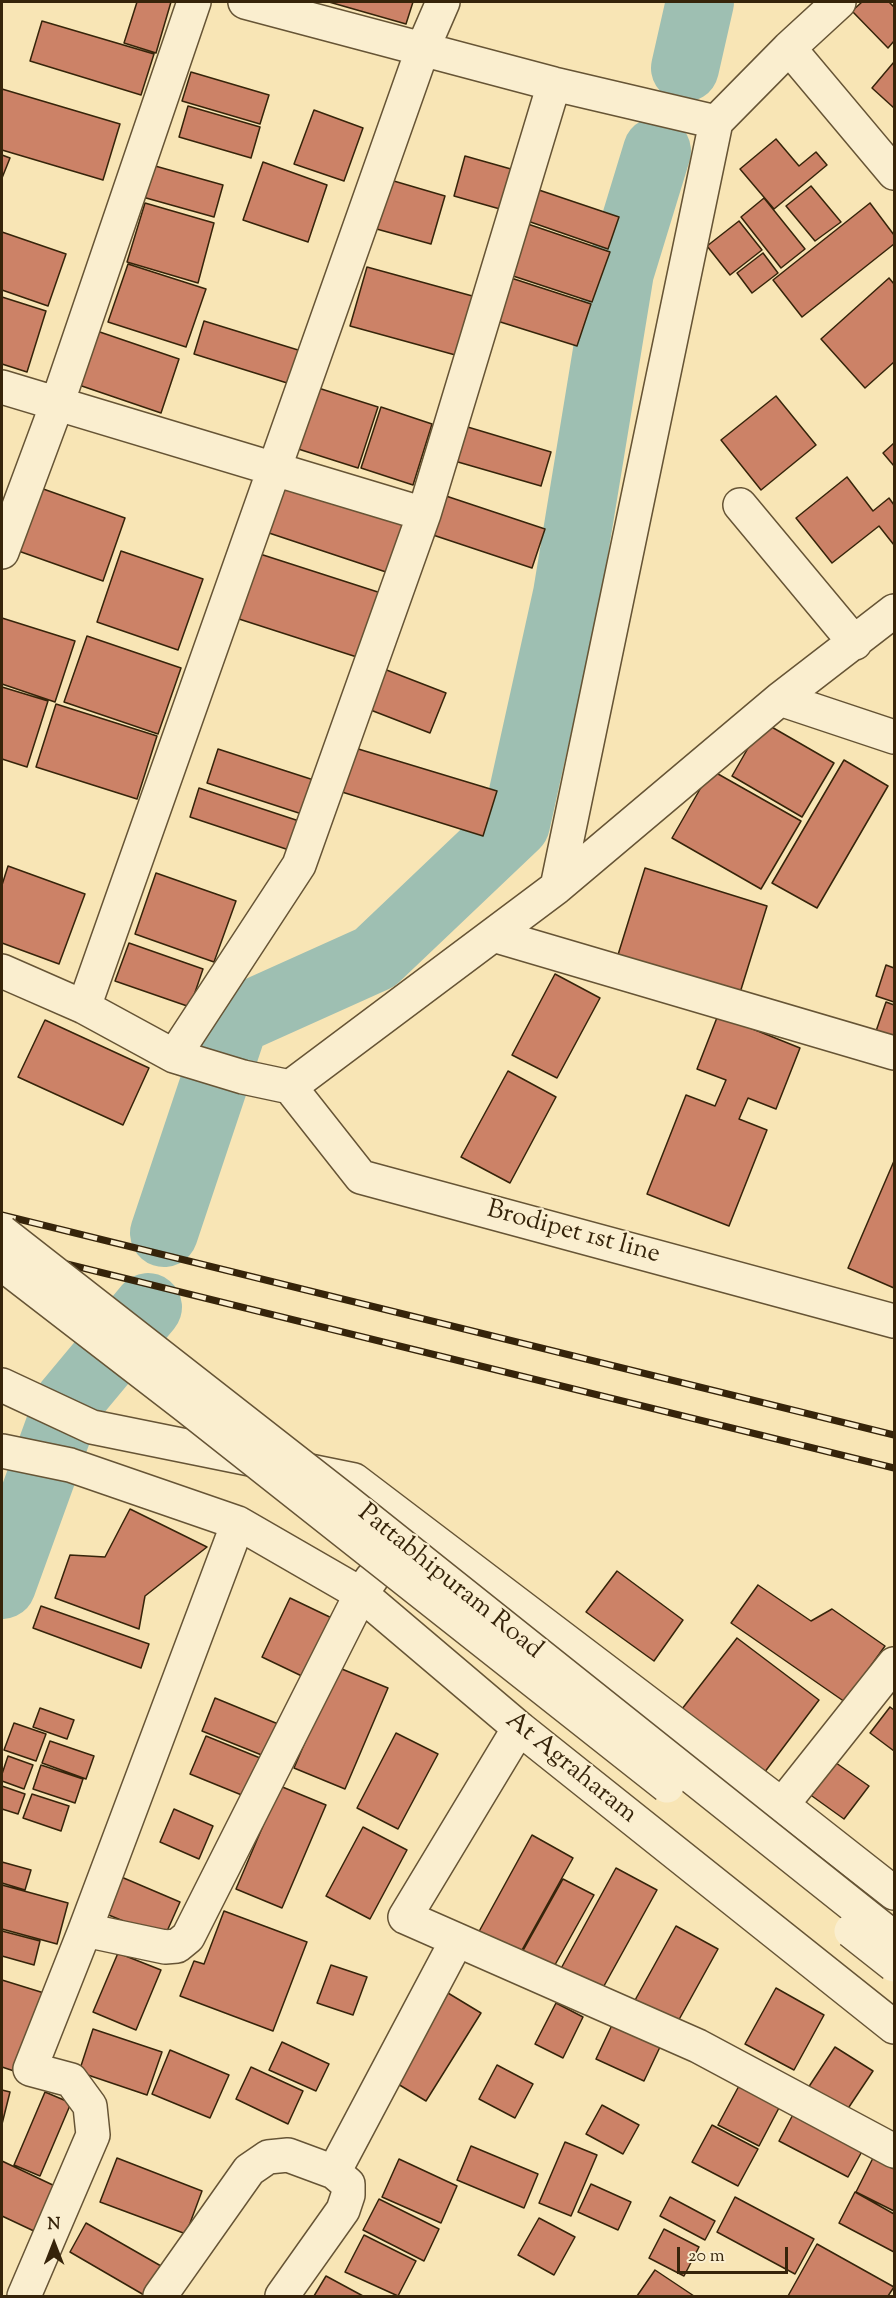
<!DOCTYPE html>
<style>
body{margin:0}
#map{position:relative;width:896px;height:2298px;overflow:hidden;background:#f8e5b5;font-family:"Sorts Mill Goudy",serif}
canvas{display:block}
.frame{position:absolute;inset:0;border:3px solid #36240a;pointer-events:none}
.north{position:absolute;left:24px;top:2214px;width:60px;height:60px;-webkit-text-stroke:4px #faeecf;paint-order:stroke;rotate:0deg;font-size:16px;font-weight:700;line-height:24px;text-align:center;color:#36240a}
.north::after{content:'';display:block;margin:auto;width:21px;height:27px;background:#36240a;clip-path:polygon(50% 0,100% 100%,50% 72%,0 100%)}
.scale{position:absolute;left:677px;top:2247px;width:111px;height:27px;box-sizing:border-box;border:3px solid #36240a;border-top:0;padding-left:8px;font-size:18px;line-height:21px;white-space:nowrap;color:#36240a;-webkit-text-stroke:4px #faeecf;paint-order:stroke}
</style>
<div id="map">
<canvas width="896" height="2298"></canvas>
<div class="frame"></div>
<div class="north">N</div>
<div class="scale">20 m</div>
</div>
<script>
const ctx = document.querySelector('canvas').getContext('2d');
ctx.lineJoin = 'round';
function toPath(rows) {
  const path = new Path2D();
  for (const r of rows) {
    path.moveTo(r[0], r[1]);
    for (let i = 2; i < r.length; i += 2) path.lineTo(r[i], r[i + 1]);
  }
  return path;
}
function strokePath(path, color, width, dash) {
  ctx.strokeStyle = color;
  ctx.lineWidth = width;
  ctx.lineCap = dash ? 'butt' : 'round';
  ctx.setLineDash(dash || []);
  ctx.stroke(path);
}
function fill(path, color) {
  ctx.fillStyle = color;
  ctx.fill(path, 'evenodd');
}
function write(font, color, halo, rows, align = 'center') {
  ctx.font = font + ' "Sorts Mill Goudy",serif';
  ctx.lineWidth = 4.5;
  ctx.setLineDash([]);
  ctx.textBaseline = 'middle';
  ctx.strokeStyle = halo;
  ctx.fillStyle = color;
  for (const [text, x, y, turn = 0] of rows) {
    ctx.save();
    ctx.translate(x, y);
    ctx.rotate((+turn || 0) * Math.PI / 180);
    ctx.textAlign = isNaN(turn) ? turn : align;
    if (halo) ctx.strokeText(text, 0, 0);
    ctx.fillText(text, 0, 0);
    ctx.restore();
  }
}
const river = toPath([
 [685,68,700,2],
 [164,1233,235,1021,375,958,516,824,567,594,620,272,657,151],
 [2,1585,68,1403,148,1307]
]);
const building = toPath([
 [137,2,171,2,156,53,124,43,137,2],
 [329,2,413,2,406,24,329,2],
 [862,2,889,2,894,7,894,41,888,48,852,11,862,2],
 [42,21,154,54,141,95,30,61,42,21],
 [894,62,894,108,872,88,894,62],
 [191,72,269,95,260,124,182,101,191,72],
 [2,89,120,124,103,180,2,150,2,89],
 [188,106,260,127,251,158,179,137,188,106],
 [314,110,363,128,344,181,294,164,314,110],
 [776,139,799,166,816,152,827,165,774,209,740,169,776,139],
 [2,155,10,158,2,178,2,155],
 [465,156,518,171,507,211,454,196,465,156],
 [263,162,327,185,308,242,243,220,263,162],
 [148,164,223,185,214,217,139,196,148,164],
 [387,179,445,196,431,244,373,228,387,179],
 [811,186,841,222,815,241,786,206,811,186],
 [530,187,619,217,608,249,519,218,530,187],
 [764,198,805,249,781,268,741,217,764,198],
 [145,203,214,223,198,283,127,262,145,203],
 [870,203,894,235,894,244,802,317,773,280,870,203],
 [519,221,610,252,592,302,501,272,519,221],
 [739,221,762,250,730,275,707,246,739,221],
 [2,232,66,254,48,306,2,290,2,232],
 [763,253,778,273,752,293,737,273,763,253],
 [128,264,206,289,186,347,108,322,128,264],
 [367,267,476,297,459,356,350,326,367,267],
 [508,277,591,304,577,346,494,320,508,277],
 [889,278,894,284,894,362,865,388,821,339,889,278],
 [2,297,46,311,27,372,2,364,2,297],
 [204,321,311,354,300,387,194,354,204,321],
 [91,329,179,359,161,413,73,383,91,329],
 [312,386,378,407,358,468,292,447,312,386],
 [776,396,816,445,761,490,721,440,776,396],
 [381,407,432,424,413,485,361,468,381,407],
 [461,425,551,452,541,486,451,460,461,425],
 [894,443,894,466,883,453,894,443],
 [274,477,407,522,389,573,257,529,274,477],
 [847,477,873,511,889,498,894,505,894,545,879,526,832,563,796,518,847,477],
 [32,485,125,518,103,581,10,548,32,485],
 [446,496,545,529,532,568,433,535,446,496],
 [121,551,203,579,178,650,97,622,121,551],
 [260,554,384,594,363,659,239,619,260,554],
 [2,618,75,641,55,702,2,684,2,618],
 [87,636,181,668,158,734,64,702,87,636],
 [384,669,446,693,430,733,368,709,384,669],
 [2,687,48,701,27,767,2,759,2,687],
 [56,704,157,736,137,799,36,767,56,704],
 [763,722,834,763,802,817,732,776,763,722],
 [355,748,497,791,483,836,342,792,355,748],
 [218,749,323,783,311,817,207,783,218,749],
 [844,760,888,786,817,908,772,883,844,760],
 [711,770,801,821,761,889,672,838,711,770],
 [199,788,302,822,292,851,190,817,199,788],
 [8,866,85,894,59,964,2,943,2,885,8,866],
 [645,868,767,906,739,996,617,958,645,868],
 [156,873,236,901,214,962,135,934,156,873],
 [129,943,203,969,190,1007,115,981,129,943],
 [886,965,894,968,894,1002,876,996,886,965],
 [555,974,600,998,557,1078,512,1055,555,974],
 [886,1002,894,1005,894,1043,874,1037,886,1002],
 [718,1015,800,1048,776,1109,748,1098,739,1119,767,1130,729,1226,647,1194,686,1095,715,1106,726,1080,697,1069,718,1015],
 [45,1020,149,1068,123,1125,18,1077,45,1020],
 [508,1071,556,1097,510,1183,461,1157,508,1071],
 [894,1161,894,1288,848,1268,894,1161],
 [130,1509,207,1547,145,1596,139,1629,55,1598,70,1555,105,1557,130,1509],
 [617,1571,683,1620,654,1661,586,1612,617,1571],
 [758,1585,811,1621,832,1609,885,1646,845,1702,731,1623,758,1585],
 [290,1598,336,1620,308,1679,262,1657,290,1598],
 [41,1606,149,1644,141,1668,33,1628,41,1606],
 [737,1638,819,1700,758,1781,675,1718,737,1638],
 [337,1667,388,1688,345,1789,294,1768,337,1667],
 [215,1698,283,1726,269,1758,202,1731,215,1698],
 [890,1707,894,1710,894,1751,870,1733,890,1707],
 [40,1708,74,1720,67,1739,33,1727,40,1708],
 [14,1723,46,1734,36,1761,4,1750,14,1723],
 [396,1733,438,1754,398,1829,357,1808,396,1733],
 [206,1736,265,1760,249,1798,190,1774,206,1736],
 [50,1741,94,1756,86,1779,42,1763,50,1741],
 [8,1756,33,1765,24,1789,2,1781,2,1774,8,1756],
 [829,1758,869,1786,844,1819,805,1791,829,1758],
 [41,1765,83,1779,75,1803,33,1789,41,1765],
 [2,1786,25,1794,18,1814,2,1809,2,1786],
 [280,1786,326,1805,282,1908,236,1889,280,1786],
 [32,1794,69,1806,61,1831,23,1818,32,1794],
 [174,1809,213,1826,199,1859,160,1842,174,1809],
 [363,1827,407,1850,370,1919,326,1896,363,1827],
 [532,1835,573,1858,517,1959,476,1937,532,1835],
 [2,1862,31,1870,25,1890,2,1883,2,1862],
 [616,1868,657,1890,599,1995,558,1974,616,1868],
 [119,1876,180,1902,164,1938,104,1913,119,1876],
 [563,1879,594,1895,551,1972,520,1956,563,1879],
 [2,1885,68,1903,57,1944,2,1929,2,1885],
 [224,1911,307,1942,273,2031,180,1996,194,1961,204,1964,224,1911],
 [676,1926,718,1949,676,2025,634,2002,676,1926],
 [2,1931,40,1941,34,1965,2,1956,2,1931],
 [118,1953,161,1970,136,2030,93,2012,118,1953],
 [331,1965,367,1977,353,2015,317,2003,331,1965],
 [2,1980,44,1993,20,2073,2,2067,2,1980],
 [776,1988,824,2015,794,2070,745,2044,776,1988],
 [443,1990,481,2013,426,2101,388,2078,443,1990],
 [556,2003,583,2017,563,2058,535,2044,556,2003],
 [612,2025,660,2047,644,2081,596,2059,612,2025],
 [93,2029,162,2052,147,2095,79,2072,93,2029],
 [282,2042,329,2064,316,2091,269,2070,282,2042],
 [835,2047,873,2071,845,2113,808,2088,835,2047],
 [170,2050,229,2075,210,2118,152,2094,170,2050],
 [497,2065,533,2084,515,2118,479,2099,497,2065],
 [251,2067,303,2091,288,2124,236,2099,251,2067],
 [740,2084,780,2106,759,2146,718,2125,740,2084],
 [2,2090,10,2092,2,2124,2,2090],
 [45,2092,71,2103,40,2176,14,2165,45,2092],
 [602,2105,639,2125,623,2154,586,2134,602,2105],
 [797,2107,866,2144,848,2177,779,2141,797,2107],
 [712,2125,758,2149,738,2186,692,2162,712,2125],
 [565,2142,597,2155,571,2216,539,2203,565,2142],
 [471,2146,538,2174,524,2208,457,2180,471,2146],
 [117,2158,202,2191,186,2234,100,2202,117,2158],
 [873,2158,894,2169,894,2211,856,2192,873,2158],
 [399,2159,457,2186,441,2223,382,2197,399,2159],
 [2,2161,57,2187,36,2232,2,2216,2,2161],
 [591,2184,631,2202,618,2230,578,2212,591,2184],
 [855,2192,894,2214,894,2252,839,2223,855,2192],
 [670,2197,715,2221,705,2240,660,2216,670,2197],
 [735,2197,814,2239,795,2274,717,2232,735,2197],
 [379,2199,439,2229,424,2261,363,2230,379,2199],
 [539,2218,575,2237,554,2275,518,2255,539,2218],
 [86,2223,161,2266,144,2295,70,2252,86,2223],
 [664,2229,699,2247,684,2276,649,2258,664,2229],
 [364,2235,416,2261,398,2296,345,2272,364,2235],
 [817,2244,894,2287,888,2296,788,2296,817,2244],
 [655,2270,694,2296,637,2296,655,2270],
 [326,2276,363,2296,314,2296,326,2276]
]);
const minor = toPath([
 [245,2,554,84,716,122],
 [789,48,894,173],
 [2,387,424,514],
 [740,505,855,643],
 [2,552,57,404,194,2],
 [780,699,894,737],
 [557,887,716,122,789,48,839,2],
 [493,935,894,1053],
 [2,971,84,1007,174,1056,243,1077,290,1087,557,887,780,699,894,611],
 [84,1007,423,48,443,2],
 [174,1056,299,865,424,514,554,84],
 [290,1087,361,1177,894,1321],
 [2,1385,92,1427,354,1480,782,1805,894,1893],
 [2,1451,70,1465,238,1523,361,1594,519,1728,894,2027],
 [519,1728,405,1917,698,2046,894,2151],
 [782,1805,894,1664],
 [85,1930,165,1947,177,1946,188,1937,361,1594,372,1578],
 [334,2172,457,1940],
 [24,2296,93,2135,90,2106,71,2080,30,2069,85,1930,238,1523],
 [160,2296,249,2170,268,2157,288,2155,334,2172,348,2184,348,2195,343,2210,282,2296]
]);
const rail = toPath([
 [2,1215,894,1435],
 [2,1248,894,1468]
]);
const minorBridge = toPath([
 [2,1232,346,1501,894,1938],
 [2,1264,186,1406,667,1786],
 [851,1931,894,1965]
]);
const streetNames = [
 ["Brodipet 1st line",573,1234,15],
 ["Pattabhipuram Road",449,1583,39],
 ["At Agraharam",570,1769,39]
];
strokePath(river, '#9ebfb2', 68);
fill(building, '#cc8267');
strokePath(building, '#36240a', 1.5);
strokePath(minor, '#665435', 36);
strokePath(minor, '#faeecf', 33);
strokePath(rail, '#36240a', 7);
strokePath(rail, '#faeecf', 4.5, [14]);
strokePath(minorBridge, '#665435', 36, []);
strokePath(minorBridge, '#faeecf', 33);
write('26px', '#36240a', '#faeecf', streetNames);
</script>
